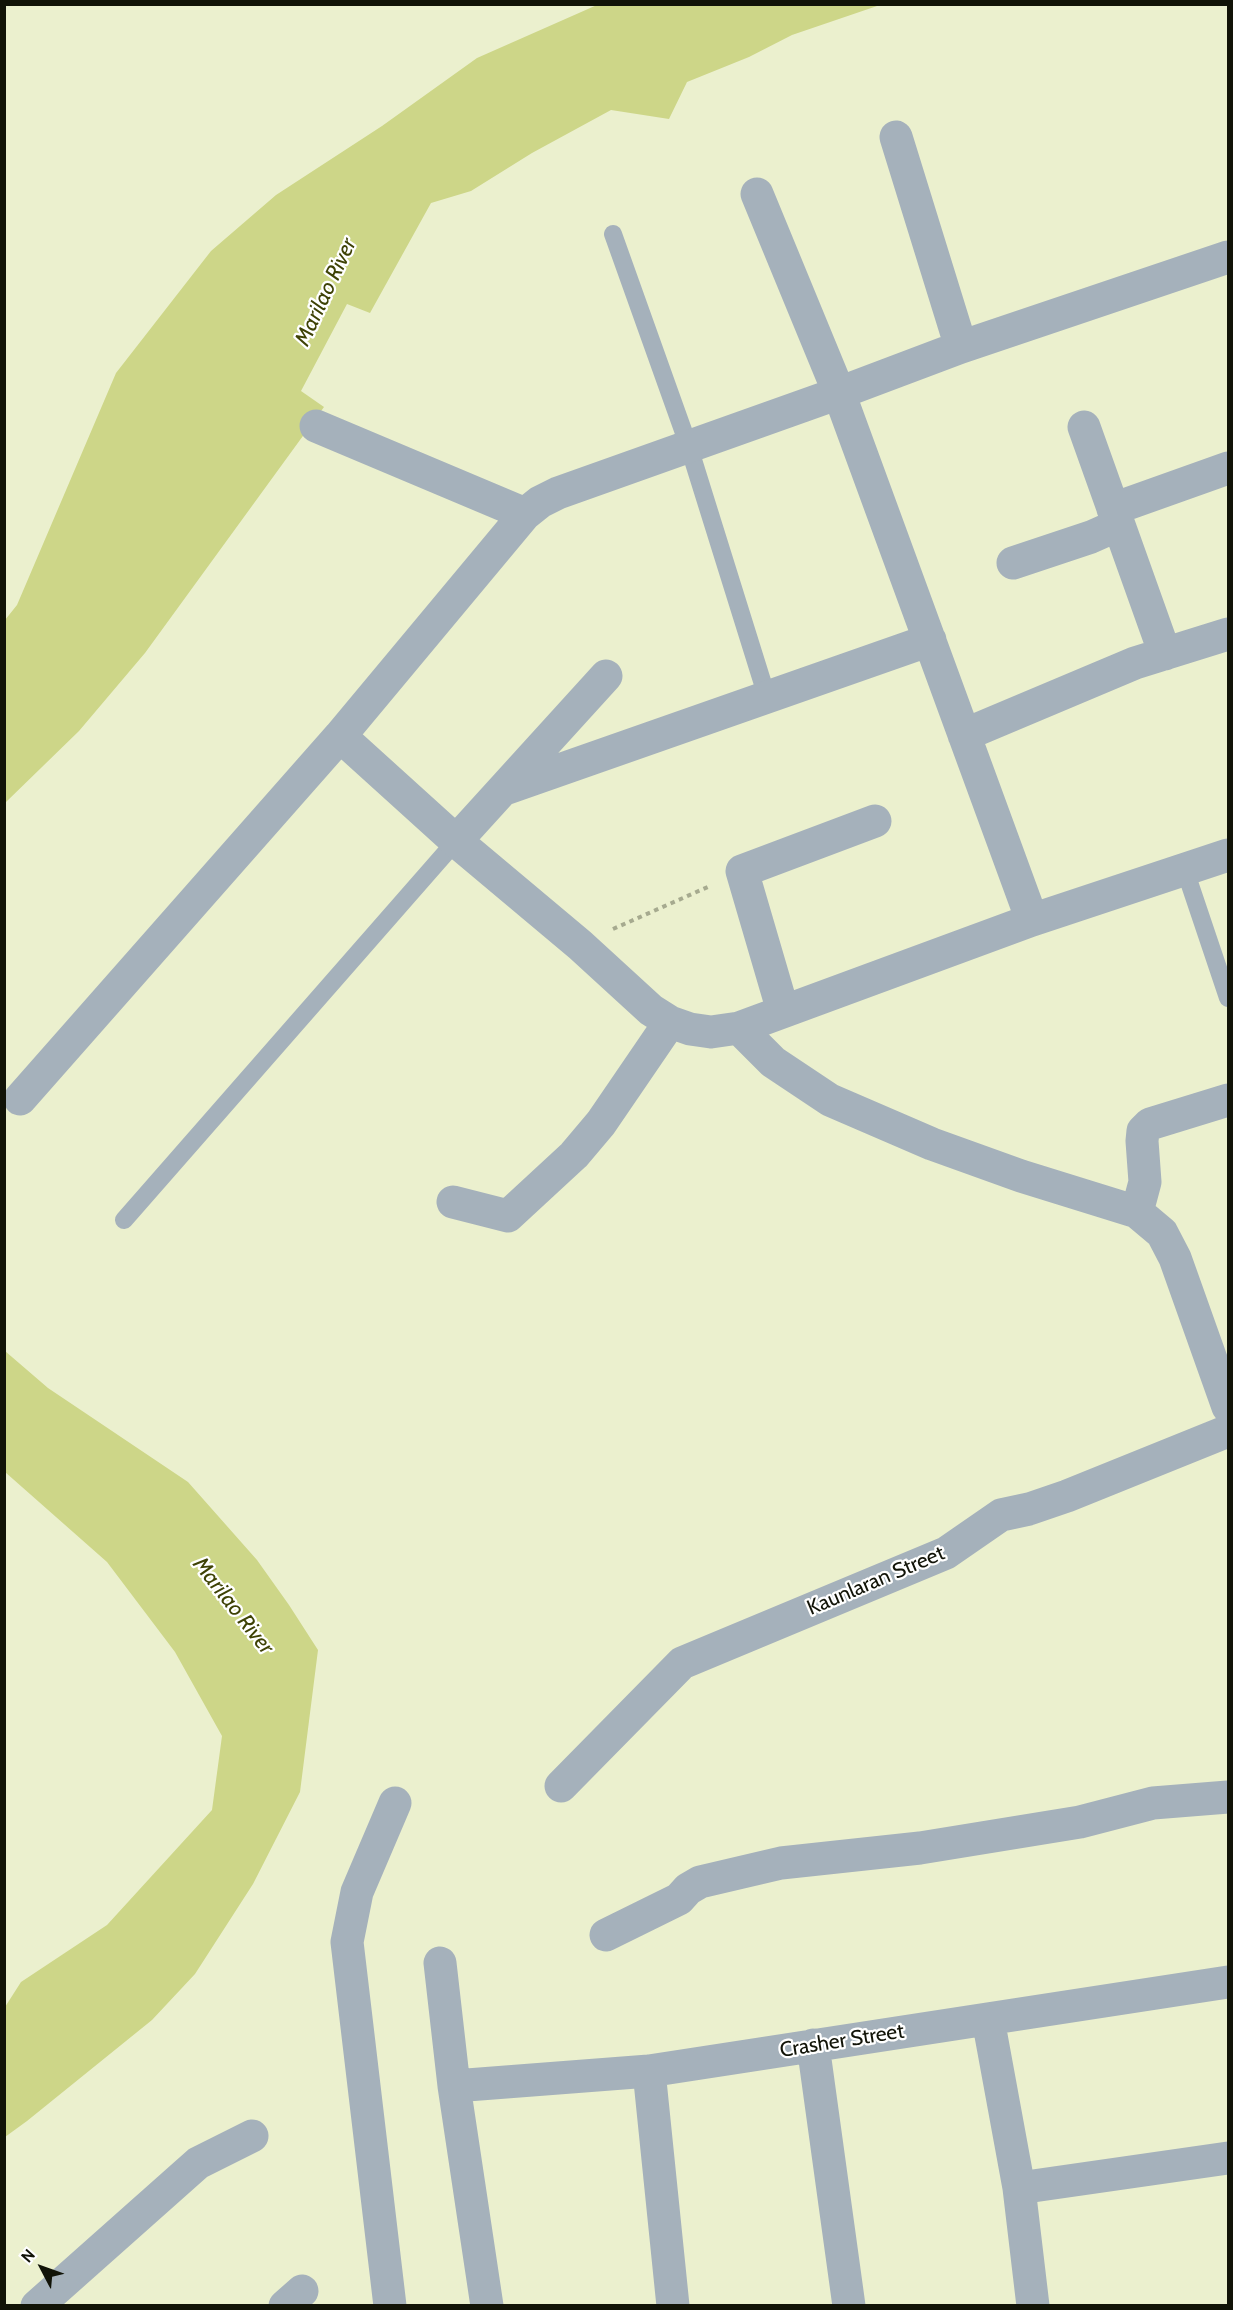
<!DOCTYPE html>
<style>
body{margin:0}
#map{position:relative;width:1233px;height:2310px;overflow:hidden;background:#ebf0ce;font-family:Cabin,sans-serif}
canvas{display:block}
.frame{position:absolute;inset:0;border:6px solid #111307;pointer-events:none}
.north{position:absolute;left:12px;top:2238px;width:60px;height:60px;-webkit-text-stroke:4px #fff;paint-order:stroke;rotate:311deg;font-size:16px;font-weight:700;line-height:24px;text-align:center;color:#111307}
.north::after{content:'';display:block;margin:auto;width:21px;height:27px;background:#111307;clip-path:polygon(50% 0,100% 100%,50% 72%,0 100%)}
</style>
<div id="map">
<canvas width="1233" height="2310"></canvas>
<div class="frame"></div>
<div class="north">N</div>
</div>
<script>
const ctx = document.querySelector('canvas').getContext('2d');
ctx.lineJoin = 'round';
function fill(path, color) {
  ctx.fillStyle = color;
  ctx.fill(path, 'evenodd');
}
function toPath(rows) {
  const path = new Path2D();
  for (const r of rows) {
    path.moveTo(r[0], r[1]);
    for (let i = 2; i < r.length; i += 2) path.lineTo(r[i], r[i + 1]);
  }
  return path;
}
function strokePath(path, color, width, dash) {
  ctx.strokeStyle = color;
  ctx.lineWidth = width;
  ctx.lineCap = dash ? 'butt' : 'round';
  ctx.setLineDash(dash || []);
  ctx.stroke(path);
}
function write(font, color, halo, rows, align = 'center') {
  ctx.font = font + ' Cabin,sans-serif';
  ctx.lineWidth = 4.5;
  ctx.setLineDash([]);
  ctx.textBaseline = 'middle';
  ctx.strokeStyle = halo;
  ctx.fillStyle = color;
  for (const [text, x, y, turn = 0] of rows) {
    ctx.save();
    ctx.translate(x, y);
    ctx.rotate((+turn || 0) * Math.PI / 180);
    ctx.textAlign = isNaN(turn) ? turn : align;
    if (halo) ctx.strokeText(text, 0, 0);
    ctx.fillText(text, 0, 0);
    ctx.restore();
  }
}
const water = toPath([
 [597,5,880,5,792,35,749,57,687,82,669,119,611,110,532,153,471,191,431,203,370,313,347,304,301,391,324,407,145,653,79,731,5,803,5,620,17,605,116,373,211,251,276,195,382,126,477,58],
 [5,1351,48,1388,188,1482,257,1560,289,1605,318,1650,300,1792,253,1884,195,1974,152,2020,27,2121,5,2137,5,2007,21,1982,107,1925,212,1810,222,1736,175,1652,107,1562,5,1472]
]);
const path = toPath([
 [1228,4,1228,6],
 [613,929,710,886]
]);
const lane = toPath([
 [613,234,689,447,767,697],
 [1185,870,1228,998],
 [124,1220,456,841]
]);
const street = toPath([
 [896,137,961,347],
 [757,194,839,393,1032,920],
 [316,426,525,514],
 [1084,427,1165,654],
 [1113,509,1228,468],
 [1013,563,1091,537,1118,525],
 [964,735,1135,663,1228,634],
 [340,736,456,841,580,945,651,1010,670,1022,690,1029,711,1032,739,1028,1032,920,1228,855],
 [505,789,930,640],
 [456,841,606,676],
 [783,1011,742,871,875,821],
 [739,1028,773,1062,830,1100,932,1144,1021,1176,1137,1212,1162,1233,1175,1258,1228,1407],
 [20,1099,340,736,525,514,540,502,558,493,839,393,961,347,1228,257],
 [453,1202,508,1216,574,1155,601,1123,670,1022],
 [1137,1212,1145,1182,1142,1141,1143,1131,1150,1124,1228,1100],
 [561,1786,682,1663,946,1553,1001,1515,1029,1509,1067,1496,1228,1431],
 [606,1935,679,1899,688,1889,700,1882,781,1863,920,1848,1080,1822,1153,1803,1228,1797],
 [440,1963,454,2086,487,2306],
 [988,2019,1019,2188,1033,2306],
 [813,2045,849,2306],
 [649,2071,673,2306],
 [454,2086,649,2071,1228,1982],
 [1019,2188,1228,2158],
 [37,2306,198,2163,252,2136],
 [285,2306,302,2291],
 [390,2306,347,1942,357,1892,395,1803]
]);
const streetNames = [
 ["Kaunlaran Street",876,1581,-23],
 ["Crasher Street",842,2041,-9]
];
const waterNames = [
 ["Marilao River",326,292,-65],
 ["Marilao River",233,1606,52]
];
fill(water, '#cdd688');
strokePath(path, '#a6aa8f', 4, [4.5, 4.5]);
strokePath(lane, '#a5b1bb', 18);
strokePath(street, '#a5b1bb', 33);
write('21px', '#111307', '#fff', streetNames);
write('italic 22px', '#3e4205', '#fff', waterNames);
</script>
